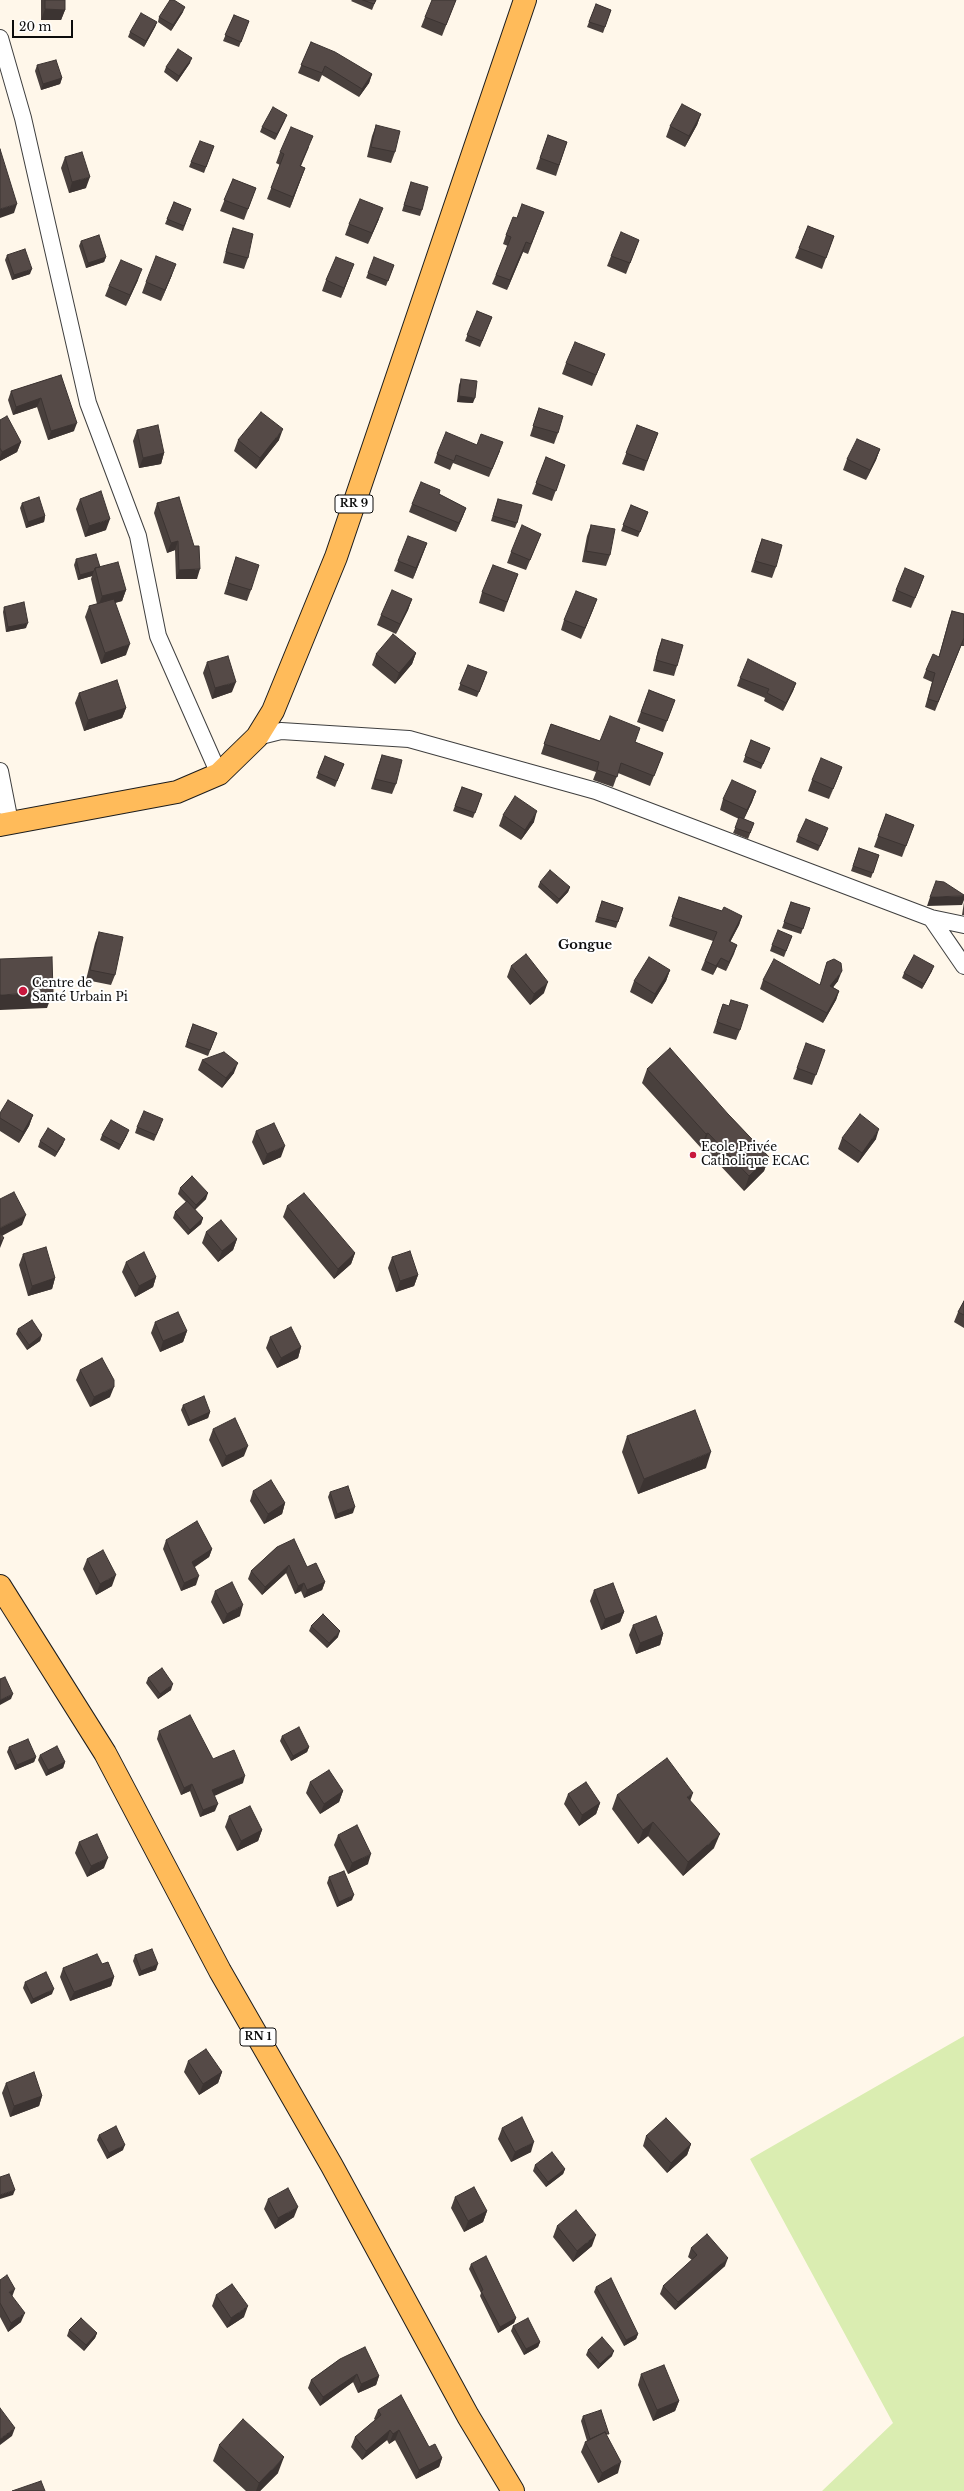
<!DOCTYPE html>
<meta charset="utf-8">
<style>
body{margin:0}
#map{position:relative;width:964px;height:2491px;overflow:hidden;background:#fff7ea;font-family:"Libre Baskerville",serif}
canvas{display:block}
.scale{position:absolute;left:12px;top:20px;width:61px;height:18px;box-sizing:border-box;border:2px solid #0c0c0c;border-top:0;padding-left:5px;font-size:12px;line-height:14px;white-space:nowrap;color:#0c0c0c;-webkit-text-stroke:3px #fff;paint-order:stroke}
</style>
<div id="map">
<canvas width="964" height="2491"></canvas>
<div class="scale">20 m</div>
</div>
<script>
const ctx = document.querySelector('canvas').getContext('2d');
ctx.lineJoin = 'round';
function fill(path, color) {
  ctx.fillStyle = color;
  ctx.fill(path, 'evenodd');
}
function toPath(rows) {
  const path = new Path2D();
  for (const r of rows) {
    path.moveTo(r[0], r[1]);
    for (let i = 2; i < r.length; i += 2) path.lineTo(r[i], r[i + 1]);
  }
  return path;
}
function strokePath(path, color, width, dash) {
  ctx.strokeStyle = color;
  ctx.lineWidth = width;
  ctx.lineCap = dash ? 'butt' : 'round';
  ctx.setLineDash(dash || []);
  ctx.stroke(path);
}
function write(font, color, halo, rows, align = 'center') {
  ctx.font = font + ' "Libre Baskerville",serif';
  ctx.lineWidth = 4;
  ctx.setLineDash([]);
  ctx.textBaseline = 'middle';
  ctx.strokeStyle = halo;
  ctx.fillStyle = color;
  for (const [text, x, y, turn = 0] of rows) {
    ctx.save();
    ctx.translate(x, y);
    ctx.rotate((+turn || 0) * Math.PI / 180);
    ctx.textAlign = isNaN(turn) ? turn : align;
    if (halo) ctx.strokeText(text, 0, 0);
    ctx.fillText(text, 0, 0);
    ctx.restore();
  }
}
const green = toPath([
 [964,2036,964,2491,822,2491,893,2423,750,2159]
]);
const street = toPath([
 [0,38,23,118,88,403,138,536,158,636,219,774],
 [257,737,281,731,409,739,596,791,931,918,964,925],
 [0,771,10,822],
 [931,918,964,966]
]);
const primary = toPath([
 [0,825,177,792,219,774,257,737,273,711,336,557,525,0],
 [0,1586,105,1753,220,1971,332,2166,468,2416,513,2491]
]);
const wall = toPath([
 [41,0,65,0,65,10,61,20,41,20],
 [352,0,376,0,372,10,351,1],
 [456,0,442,36,421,27,425,17],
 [596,4,611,10,603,33,587,27],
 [183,12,171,31,158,22,159,17],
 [234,15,249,21,239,47,223,41],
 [157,22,155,27,144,47,128,37,130,32],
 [311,42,372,74,369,83,359,97,322,75,319,82,298,73],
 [190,63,177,82,164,72,166,67],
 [37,65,62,78,60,84,41,90,35,71],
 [701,114,697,125,685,147,666,137,670,126],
 [285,120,275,140,260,132,262,127],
 [376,125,395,152,391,163,367,157,372,136],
 [548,135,567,142,556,176,536,169],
 [214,146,204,173,189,167,191,162],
 [309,147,301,166,305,168,290,208,267,199,280,165,276,163,280,152],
 [65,157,86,188,69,193,61,168],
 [233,179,256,188,244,220,220,211],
 [411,182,422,210,420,216,402,211],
 [174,202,191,209,183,231,165,224],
 [544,212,528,254,523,252,507,290,492,284,508,246,503,244,506,235,517,218],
 [379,219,368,244,345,235,349,224],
 [808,226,834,236,822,269,795,258],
 [233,228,248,258,244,269,223,263,229,239],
 [639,240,626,274,607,266,611,256],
 [81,241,106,257,104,262,86,268,79,246],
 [7,255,30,274,12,280,5,260],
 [394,265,386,286,366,278,368,273],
 [172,275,161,301,142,293,146,282],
 [350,275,341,298,322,291,326,280],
 [138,280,126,306,105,296,109,286],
 [477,311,492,317,480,347,465,341],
 [605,354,592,386,562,374,566,363],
 [61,375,74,431,48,440,37,407,13,415,8,400,11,391],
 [461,379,473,403,457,402,459,385],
 [539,408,558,433,554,444,530,436],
 [0,420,21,442,17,452,0,461],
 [637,425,658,433,644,471,622,464],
 [137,430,164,453,161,464,139,468,133,441],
 [238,440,279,440,256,469,234,451],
 [477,445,500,451,489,477,453,463,450,470,434,463,437,454],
 [880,449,876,460,866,480,843,470,847,459],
 [546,457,565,465,552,501,532,494],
 [439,494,466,508,463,516,456,532,409,512,412,504],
 [179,497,197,579,176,579,175,550,167,553,154,513,157,503],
 [80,499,106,530,85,537,76,509],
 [498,499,517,523,515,528,491,521],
 [22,503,45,516,44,522,26,528,20,508],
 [631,505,648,512,638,537,621,531],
 [591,525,610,555,606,566,582,562,587,536],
 [541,534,526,570,507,563,511,552],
 [762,539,776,567,772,578,751,572,758,550],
 [427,543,413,579,394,571,398,561],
 [236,557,251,590,247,601,224,594],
 [76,559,100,567,126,590,122,601,115,603,126,655,101,664,85,617,89,606,97,604,91,579,92,576,78,580,74,565],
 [518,574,504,612,479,603,482,592],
 [924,576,911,608,892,601,896,590],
 [412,599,408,610,396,634,377,625,381,615],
 [597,599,581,639,561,630,564,620],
 [4,607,26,628,6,632,3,612],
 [952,611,964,614,964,646,961,646,935,711,925,707,932,682,923,678,926,670,939,656,949,619],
 [662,639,677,666,674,676,653,671,658,650],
 [416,653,412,664,395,684,372,665,376,654],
 [207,662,232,692,212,699,203,673],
 [468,665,485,678,477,697,458,690],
 [740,678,796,683,793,691,783,711,764,701,765,698,737,686],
 [649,690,675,700,663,732,637,722],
 [79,693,126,708,122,718,84,731,75,703],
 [551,724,600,741,635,742,663,753,650,786,618,773,613,787,593,780,596,772,541,754],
 [751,740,770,748,761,769,743,762],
 [382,755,396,784,392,794,371,789,378,766],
 [325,756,344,764,335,787,316,778],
 [842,767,829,799,808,791,812,780],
 [462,787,482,794,473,818,453,811],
 [756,791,752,802,744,819,754,823,748,839,733,833,739,819,720,810,723,799],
 [886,814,914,825,902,857,874,847],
 [503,815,534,822,521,840,499,826],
 [826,834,818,851,796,842,798,836],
 [859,848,879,855,871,878,851,871],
 [540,882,570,887,568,892,557,904,538,887],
 [679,897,722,911,742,916,739,925,730,942,737,945,726,971,717,967,713,975,701,970,713,941,669,926],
 [602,901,623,908,616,928,595,922],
 [791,902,810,908,801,934,782,928],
 [964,902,964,915,962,915],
 [99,932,115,975,111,985,86,980,95,943],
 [792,936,784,957,770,951,772,945],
 [827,962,838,981,833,987,839,991,836,1000,823,1023,760,989,763,980,820,985],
 [511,966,544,993,530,1005,507,977],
 [670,970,666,981,652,1004,630,992,634,981],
 [932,971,922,989,902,978,904,973],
 [723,1004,740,1030,736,1040,713,1033],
 [193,1024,217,1033,208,1056,185,1047],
 [825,1050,812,1085,793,1079,797,1068],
 [202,1060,234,1073,222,1088,198,1070],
 [647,1069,728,1114,769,1157,764,1171,744,1191,703,1147,701,1148,642,1083],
 [0,1113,33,1115,29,1126,19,1143,0,1131],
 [161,1125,154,1141,135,1133,137,1127],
 [256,1131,281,1157,263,1165,252,1142],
 [102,1135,127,1135,119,1150,100,1140],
 [842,1138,876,1139,858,1163,838,1149],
 [40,1141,63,1144,55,1157,38,1147],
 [180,1188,206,1199,195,1210,203,1218,201,1224,188,1235,173,1218,175,1212,186,1202,178,1194],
 [287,1206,355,1253,351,1264,334,1279,283,1217],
 [206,1232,237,1239,233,1250,218,1262,202,1243],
 [23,1254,55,1278,52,1289,28,1296,19,1265],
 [392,1257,418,1275,414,1286,396,1292,388,1268],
 [126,1262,156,1277,153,1287,135,1297,122,1272],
 [964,1301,964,1328,954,1322,958,1312],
 [155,1322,187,1331,183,1342,160,1352,151,1333],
 [18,1329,42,1335,40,1341,27,1350,16,1334],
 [270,1337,301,1347,298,1358,277,1368,266,1348],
 [80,1370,110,1397,90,1407,76,1380],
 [183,1405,210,1412,208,1418,188,1426,181,1410],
 [213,1429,244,1456,222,1467,209,1440],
 [627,1436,706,1468,638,1494,622,1452],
 [253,1491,285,1503,282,1514,264,1524,250,1501],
 [330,1492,353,1513,335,1519,328,1497],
 [166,1540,212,1549,209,1557,195,1567,196,1585,181,1591,163,1549],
 [277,1547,307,1567,325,1582,322,1590,304,1598,301,1591,295,1594,286,1573,262,1595,248,1579,251,1571],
 [87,1559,112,1586,96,1595,83,1569],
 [594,1590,624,1612,620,1622,601,1630,590,1601],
 [215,1591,240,1616,223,1624,211,1602],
 [633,1625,663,1634,660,1645,636,1654,629,1635],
 [311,1626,338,1637,327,1648,309,1631],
 [148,1678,171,1690,158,1699,146,1683],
 [159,1731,213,1759,243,1783,214,1795,215,1811,200,1817,190,1791,181,1795,157,1739],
 [282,1736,309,1747,307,1752,291,1761,280,1741],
 [9,1747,36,1757,34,1762,15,1770,7,1752],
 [40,1755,65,1762,63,1768,46,1776,38,1760],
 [310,1782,343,1791,339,1802,320,1814,306,1793],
 [568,1794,600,1803,596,1814,579,1826,564,1804],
 [617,1795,714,1848,683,1876,648,1836,638,1844,612,1809],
 [229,1816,262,1830,258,1841,237,1851,225,1827],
 [338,1835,368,1864,348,1874,334,1845],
 [79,1842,104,1868,87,1877,75,1853],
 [329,1877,352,1900,337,1907,327,1883],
 [135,1955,156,1970,139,1976,133,1961],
 [102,1964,114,1977,111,1986,70,2001,60,1977,63,1968],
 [25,1982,52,1994,31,2004,23,1988],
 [188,2061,222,2072,218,2083,199,2095,184,2072],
 [6,2083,42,2096,39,2106,10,2117,2,2093],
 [502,2128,531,2152,511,2162,498,2139],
 [99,2135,123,2150,107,2159,97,2140],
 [646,2136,691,2144,687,2155,667,2173,643,2146],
 [535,2165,565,2169,563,2174,546,2187,533,2171],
 [455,2197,487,2211,483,2222,464,2232,451,2208],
 [268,2199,294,2217,275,2229,264,2209],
 [557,2226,592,2246,573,2262,553,2237],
 [691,2248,725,2266,675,2310,660,2294,663,2286,692,2260,688,2257],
 [471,2264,516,2318,514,2323,498,2333,480,2296,481,2293,469,2269],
 [0,2280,21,2322,8,2332,0,2317],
 [596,2287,638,2334,636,2339,624,2346,594,2292],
 [216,2295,244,2317,227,2328,212,2306],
 [513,2326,540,2342,538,2347,524,2355,511,2331],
 [69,2330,97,2333,95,2338,84,2351,67,2336],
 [588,2350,612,2356,598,2369,586,2355],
 [340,2359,379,2376,376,2385,358,2393,353,2382,320,2406,308,2388,311,2380],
 [641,2374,679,2401,675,2411,653,2421,638,2385],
 [378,2410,442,2458,439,2467,416,2479,395,2440,389,2444,387,2440,362,2460,351,2447,355,2437,375,2420,374,2419],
 [583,2416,607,2437,618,2473,598,2483,581,2452,585,2442,587,2441,581,2421],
 [219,2445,278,2473,260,2491,246,2491,213,2461]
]);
const shadedWall = toPath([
 [185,7,183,12,171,31,173,25],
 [45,9,65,10,61,20,41,20],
 [157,22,155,27,144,47,146,41],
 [192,58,190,63,177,82,179,76],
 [372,74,369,83,359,97,362,89],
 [62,78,60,84,41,90,43,84],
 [701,114,697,125,685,147,689,136],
 [287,115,285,120,275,140,277,134],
 [305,168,301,179,290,208,293,197],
 [90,177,86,188,69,193,72,182],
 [17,204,14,213,0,218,0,209],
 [383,208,379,219,368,244,372,233],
 [526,242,523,252,507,290,510,280],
 [106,257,104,262,86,268,88,263],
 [176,264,172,275,161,301,165,290],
 [354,264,350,275,341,298,344,288],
 [32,269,30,274,12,280,14,275],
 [142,269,138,280,126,306,130,295],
 [459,396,475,398,473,403,457,402],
 [41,398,37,407,13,415,16,407],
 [77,423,74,431,48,440,51,431],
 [283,429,279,440,256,469,260,458],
 [21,442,17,452,0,461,0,457,2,452],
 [880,449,876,460,866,480,870,470],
 [164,453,161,464,139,468,143,458],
 [466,508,463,516,456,532,459,523],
 [45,516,44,522,26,528,28,522],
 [110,519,106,530,85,537,89,526],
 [178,541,175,550,167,553,171,543],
 [427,543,423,554,413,579,416,568],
 [200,569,197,579,176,579,179,570],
 [94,571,92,576,78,580,80,575],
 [924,576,920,587,911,608,915,598],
 [126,590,122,601,98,607,102,596],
 [412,599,408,610,396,634,400,624],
 [597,599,593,610,581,639,585,628],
 [28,623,26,628,6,632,8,627],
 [130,644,126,655,101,664,105,653],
 [416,653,412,664,395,684,399,673],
 [236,682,232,692,212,699,215,688],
 [796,683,793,691,783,711,786,703],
 [126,708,122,718,84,731,88,720],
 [842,767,838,778,829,799,833,789],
 [756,791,752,802,743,821,747,810],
 [537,811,534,822,521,840,525,830],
 [570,887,568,892,557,904,559,899],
 [964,896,964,900,962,905,927,906,930,897],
 [742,916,739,925,726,950,729,941],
 [737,945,734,954,726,971,729,962],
 [721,958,717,967,713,975,716,966],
 [934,966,932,971,922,989,924,984],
 [670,970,666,981,652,1004,655,994],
 [842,971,838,981,827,995,830,986],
 [548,982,544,993,530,1005,534,994],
 [839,991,836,1000,823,1023,827,1013],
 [53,992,47,1008,0,1010,0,995],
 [238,1063,234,1073,222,1088,226,1078],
 [33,1115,29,1126,19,1143,23,1132],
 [879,1129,876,1139,858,1163,862,1153],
 [129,1130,127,1135,119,1150,121,1145],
 [708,1133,703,1147,701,1148,706,1134],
 [65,1139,63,1144,55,1157,57,1152],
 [285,1146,281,1157,263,1165,267,1154],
 [769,1157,764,1171,744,1191,749,1176],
 [208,1193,206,1199,194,1210,196,1205],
 [26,1215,22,1225,0,1237,0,1228],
 [203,1218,201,1224,188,1235,190,1230],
 [4,1238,0,1248,0,1241],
 [237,1239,233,1250,218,1262,222,1251],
 [355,1253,351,1264,334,1279,338,1269],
 [418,1275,414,1286,396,1292,400,1281],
 [156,1277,153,1287,135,1297,139,1286],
 [55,1278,52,1289,28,1296,32,1286],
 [187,1331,183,1342,160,1352,163,1341],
 [42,1335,40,1341,27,1350,29,1345],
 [301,1347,298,1358,277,1368,281,1358],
 [114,1387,110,1397,90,1407,94,1397],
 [210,1412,208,1418,188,1426,190,1421],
 [248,1446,244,1456,222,1467,226,1456],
 [711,1452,706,1468,638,1494,644,1479],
 [285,1503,282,1514,264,1524,268,1514],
 [355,1507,353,1513,335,1519,337,1514],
 [212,1549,209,1557,189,1570,192,1562],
 [289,1565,286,1573,262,1595,265,1587],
 [116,1575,112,1586,96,1595,100,1584],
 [199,1576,196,1585,181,1591,184,1583],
 [325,1582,322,1590,304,1598,307,1590],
 [304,1583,301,1591,295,1594,298,1586],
 [243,1605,240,1616,223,1624,227,1614],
 [624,1612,620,1622,601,1630,605,1619],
 [340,1631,338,1637,327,1648,329,1643],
 [663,1634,660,1645,636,1654,640,1643],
 [173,1684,171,1690,158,1699,160,1694],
 [13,1694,11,1699,0,1705,0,1700],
 [309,1747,307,1752,291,1761,293,1756],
 [36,1757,34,1762,15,1770,17,1765],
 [65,1762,63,1768,46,1776,48,1770],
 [245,1776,243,1783,210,1798,212,1790],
 [192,1784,190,1791,181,1795,184,1788],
 [343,1791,339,1802,320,1814,324,1804],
 [693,1793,688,1807,687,1797],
 [600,1803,596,1814,579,1826,582,1815],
 [218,1804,215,1811,200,1817,203,1810],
 [653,1822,648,1836,638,1844,643,1830],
 [262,1830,258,1841,237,1851,241,1841],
 [720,1834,714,1848,683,1876,688,1862],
 [371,1854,368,1864,348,1874,352,1863],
 [108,1858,104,1868,87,1877,91,1866],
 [354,1895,352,1900,337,1907,339,1902],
 [158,1964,156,1970,139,1976,141,1971],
 [114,1977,111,1986,70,2001,74,1992],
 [54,1989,52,1994,31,2004,33,1999],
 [222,2072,218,2083,199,2095,203,2084],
 [42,2096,39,2106,10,2117,14,2106],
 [534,2142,531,2152,511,2162,515,2152],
 [691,2144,687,2155,667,2173,671,2163],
 [125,2145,123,2150,107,2159,109,2153],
 [565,2169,563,2174,546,2187,548,2182],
 [15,2190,13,2195,0,2199,0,2195],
 [298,2207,294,2217,275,2229,278,2218],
 [487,2211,483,2222,464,2232,468,2221],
 [596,2235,592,2246,573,2262,577,2251],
 [728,2258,725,2266,675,2310,678,2302],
 [15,2289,12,2297,9,2292],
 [248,2306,244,2317,227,2328,231,2318],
 [25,2313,21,2322,8,2332,11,2323],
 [516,2318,514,2323,498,2333,500,2327],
 [97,2333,95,2338,84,2351,86,2345],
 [638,2334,636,2339,624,2346,626,2340],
 [540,2342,538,2347,524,2355,526,2349],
 [614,2351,612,2356,598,2369,600,2364],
 [357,2374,353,2382,320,2406,323,2397],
 [379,2376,376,2385,358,2393,361,2384],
 [679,2401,675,2411,653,2421,657,2410],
 [15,2428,12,2436,0,2445,0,2439],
 [390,2430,387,2440,362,2460,366,2451],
 [399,2430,395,2440,389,2444,393,2434],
 [284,2457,278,2473,260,2491,256,2491,259,2483],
 [442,2458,439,2467,416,2479,419,2470],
 [621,2462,618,2473,598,2483,602,2473]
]);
const building = toPath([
 [45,0,65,0,65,10,45,9,45,0],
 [170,0,174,0,185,7,173,25,159,17,170,0],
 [363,0,376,0,374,4,363,0],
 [432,0,456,0,446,25,425,17,432,0],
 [596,4,611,10,605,27,589,22,596,4],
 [141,13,157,22,146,41,130,32,141,13],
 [234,15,249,21,241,42,225,35,234,15],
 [311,42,335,52,372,74,362,89,325,66,322,73,301,65,311,42],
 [178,49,192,58,179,76,166,67,178,49],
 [56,60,62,78,43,84,37,65,56,60],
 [682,104,701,114,689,136,670,126,682,104],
 [273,107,287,115,277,134,262,127,273,107],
 [376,125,400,131,395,152,371,147,376,125],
 [291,127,313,136,300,166,305,168,293,197,271,188,284,154,280,152,291,127],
 [548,135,567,142,559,165,540,158,548,135],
 [200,141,214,146,206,167,191,162,200,141],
 [0,149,17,204,0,209,0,149],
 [82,152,90,177,72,182,65,157,82,152],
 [233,179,256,188,248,209,224,200,233,179],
 [411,182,428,187,422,210,404,205,411,182],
 [360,199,383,208,372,233,349,224,360,199],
 [174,202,191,209,184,226,167,219,174,202],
 [522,204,544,212,531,244,526,242,510,280,496,275,511,237,506,235,513,217,517,218,522,204],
 [808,226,834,236,826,258,799,248,808,226],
 [233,228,253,234,248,258,226,252,233,228],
 [621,232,639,240,630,263,611,256,621,232],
 [99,235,106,257,88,263,81,241,99,235],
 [25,249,32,269,14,275,7,255,25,249],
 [156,256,176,264,165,290,146,282,156,256],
 [336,257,354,264,344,288,326,280,336,257],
 [374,257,394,265,388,281,368,273,374,257],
 [121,260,142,269,130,295,109,286,121,260],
 [477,311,492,317,482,341,467,335,477,311],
 [575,342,605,354,596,375,566,363,575,342],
 [61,375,77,423,51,431,41,398,16,407,11,391,61,375],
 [461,379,477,381,475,398,459,396,461,379],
 [539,408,563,416,558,433,533,426,539,408],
 [261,412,283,429,260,458,238,440,261,412],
 [7,416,21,442,2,452,0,448,0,420,7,416],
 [158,425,164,453,143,458,137,430,158,425],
 [637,425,658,433,647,461,626,453,637,425],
 [446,432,477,445,481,434,503,442,492,469,456,455,454,461,437,454,446,432],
 [857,439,880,449,870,470,847,459,857,439],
 [546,457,565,465,556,491,536,483,546,457],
 [421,482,440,490,439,494,466,508,459,523,412,504,421,482],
 [101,491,110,519,89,526,80,499,101,491],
 [39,497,45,516,28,522,22,503,39,497],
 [179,497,194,546,199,546,200,569,179,570,178,541,171,543,157,503,179,497],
 [498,499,522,505,517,523,493,516,498,499],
 [631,505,648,512,640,532,623,525,631,505],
 [522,525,541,534,530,560,511,552,522,525],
 [591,525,615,529,610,555,586,551,591,525],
 [408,536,427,543,416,568,398,561,408,536],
 [762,539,782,545,776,567,755,561,762,539],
 [96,554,100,567,95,568,94,571,80,575,76,559,96,554],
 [236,557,259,565,251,590,228,583,236,557],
 [118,562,126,590,102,596,95,568,118,562],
 [493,565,518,574,507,602,482,592,493,565],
 [905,568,924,576,915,598,896,590,905,568],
 [392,590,412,599,400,624,381,615,392,590],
 [576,591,597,599,585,628,564,620,576,591],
 [114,599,130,644,105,653,89,606,114,599],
 [24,602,28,623,8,627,4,607,24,602],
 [952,611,964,614,964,638,938,702,928,699,935,673,926,670,933,654,939,657,952,611],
 [393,634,416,653,399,673,376,654,393,634],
 [662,639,683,645,677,666,656,660,662,639],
 [228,656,236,682,215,688,207,662,228,656],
 [748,659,796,683,786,703,767,693,769,689,740,678,748,659],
 [468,665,487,672,479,692,460,684,468,665],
 [117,680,126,708,88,720,79,693,117,680],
 [649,690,675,700,667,721,641,712,649,690],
 [610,716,640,728,635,742,663,753,654,776,621,763,617,777,597,770,599,762,544,744,551,724,600,741,610,716],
 [751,740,770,748,763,764,745,756,751,740],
 [382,755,402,760,396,784,375,779,382,755],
 [325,756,344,764,337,781,318,773,325,756],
 [821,758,842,767,833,789,812,780,821,758],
 [732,780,756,791,747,810,723,799,732,780],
 [462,787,482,794,475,813,455,806,462,787],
 [515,796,537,811,525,830,503,815,515,796],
 [886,814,914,825,906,846,878,836,886,814],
 [739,817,754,823,750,833,735,828,739,817],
 [806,819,828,828,820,846,798,836,806,819],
 [859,848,879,855,873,873,853,866,859,848],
 [550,870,570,887,559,899,540,882,550,870],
 [936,881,944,882,964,895,964,896,930,897,936,881],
 [679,897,722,911,724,907,742,916,729,941,737,945,729,962,721,958,716,966,705,961,717,932,672,917,679,897],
 [602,901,623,908,618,922,597,917,602,901],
 [791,902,810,908,803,929,784,922,791,902],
 [778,930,792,936,786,951,772,945,778,930],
 [99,932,123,937,115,975,90,970,99,932],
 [526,954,548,982,534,994,511,966,526,954],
 [914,955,934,966,924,984,904,973,914,955],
 [52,957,53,992,0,995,0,959,52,957],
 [649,957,670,970,655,994,634,981,649,957],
 [774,959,820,985,827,962,834,959,841,963,842,971,830,986,839,991,827,1013,763,980,774,959],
 [731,1000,748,1005,740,1030,717,1022,723,1004,729,1006,731,1000],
 [193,1024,217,1033,210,1050,187,1042,193,1024],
 [806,1043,825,1050,816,1075,797,1068,806,1043],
 [670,1048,728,1114,769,1157,749,1176,708,1133,706,1134,647,1069,670,1048],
 [224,1052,238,1063,226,1078,202,1060,224,1052],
 [8,1100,33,1115,23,1132,0,1118,0,1113,8,1100],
 [144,1111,163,1119,156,1135,137,1127,144,1111],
 [860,1114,879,1129,862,1153,842,1138,860,1114],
 [111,1120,129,1130,121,1145,102,1135,111,1120],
 [274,1123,285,1146,267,1154,256,1131,274,1123],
 [48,1128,65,1139,57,1152,40,1141,48,1128],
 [192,1176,208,1193,196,1205,180,1188,192,1176],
 [14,1192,26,1215,0,1228,0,1199,14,1192],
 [304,1193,355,1253,338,1269,287,1206,304,1193],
 [187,1201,203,1218,190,1230,175,1212,187,1201],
 [221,1220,237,1239,222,1251,206,1232,221,1220],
 [0,1233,4,1238,0,1241,0,1233],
 [46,1247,55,1278,32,1286,23,1254,46,1247],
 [410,1251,418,1275,400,1281,392,1257,410,1251],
 [144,1252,156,1277,139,1286,126,1262,144,1252],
 [964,1301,964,1315,958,1312,964,1301],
 [178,1312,187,1331,163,1341,155,1322,178,1312],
 [32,1320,42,1335,29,1345,18,1329,32,1320],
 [291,1327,301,1347,281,1358,270,1337,291,1327],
 [102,1358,114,1380,114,1387,94,1397,80,1370,102,1358],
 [204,1396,210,1412,190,1421,183,1405,204,1396],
 [695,1410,711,1452,644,1479,627,1436,695,1410],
 [235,1418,248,1446,226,1456,213,1429,235,1418],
 [271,1480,285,1503,268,1514,253,1491,271,1480],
 [348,1486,355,1507,337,1514,330,1492,348,1486],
 [197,1521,212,1549,192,1562,199,1576,184,1583,166,1540,197,1521],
 [294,1539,307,1567,316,1563,325,1582,307,1590,304,1583,298,1586,289,1565,265,1587,251,1571,277,1547,294,1539],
 [103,1550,116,1575,100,1584,87,1559,103,1550],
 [232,1582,243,1605,227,1614,215,1591,232,1582],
 [613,1583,624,1612,605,1619,594,1590,613,1583],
 [323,1614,340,1631,329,1643,311,1626,323,1614],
 [656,1616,663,1634,640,1643,633,1625,656,1616],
 [162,1668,173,1684,160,1694,148,1678,162,1668],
 [5,1677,13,1694,0,1700,0,1679,5,1677],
 [190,1715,213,1759,234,1750,245,1776,212,1790,218,1804,203,1810,192,1784,184,1788,159,1731,190,1715],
 [299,1727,309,1747,293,1756,282,1736,299,1727],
 [28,1739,36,1757,17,1765,9,1747,28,1739],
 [57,1746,65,1762,48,1770,40,1755,57,1746],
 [667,1758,693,1793,687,1797,720,1834,688,1862,653,1822,643,1830,617,1795,667,1758],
 [329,1770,343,1791,324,1804,310,1782,329,1770],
 [586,1782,600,1803,582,1815,568,1794,586,1782],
 [250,1806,262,1830,241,1841,229,1816,250,1806],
 [357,1825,371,1854,352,1863,338,1835,357,1825],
 [97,1834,108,1858,91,1866,79,1842,97,1834],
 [344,1871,354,1895,339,1902,329,1877,344,1871],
 [152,1949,158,1964,141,1971,135,1955,152,1949],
 [97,1954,102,1964,108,1962,114,1977,74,1992,63,1968,97,1954],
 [46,1972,54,1989,33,1999,25,1982,46,1972],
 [206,2049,222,2072,203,2084,188,2061,206,2049],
 [34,2072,42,2096,14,2106,6,2083,34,2072],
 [522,2117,534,2142,515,2152,502,2128,522,2117],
 [666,2118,691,2144,671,2163,646,2136,666,2118],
 [116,2126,125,2145,109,2153,99,2135,116,2126],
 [552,2152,565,2169,548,2182,535,2165,552,2152],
 [9,2174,15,2190,0,2195,0,2177,9,2174],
 [474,2187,487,2211,468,2221,455,2197,474,2187],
 [288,2188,298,2207,278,2218,268,2199,288,2188],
 [576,2210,596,2235,577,2251,557,2226,576,2210],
 [707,2234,728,2258,678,2302,663,2286,697,2255,691,2248,707,2234],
 [486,2256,516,2318,500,2327,481,2291,483,2290,471,2264,486,2256],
 [7,2275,15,2289,9,2292,25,2313,11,2323,0,2303,0,2280,7,2275],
 [611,2278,638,2334,626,2340,596,2287,611,2278],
 [232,2284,248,2306,231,2318,216,2295,232,2284],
 [81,2318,97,2333,86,2345,69,2330,81,2318],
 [528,2318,540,2342,526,2349,513,2326,528,2318],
 [602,2337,614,2351,600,2364,588,2350,602,2337],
 [365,2347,379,2376,361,2384,357,2374,323,2397,311,2380,340,2359,365,2347],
 [664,2365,679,2401,657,2410,641,2374,664,2365],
 [401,2395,429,2447,435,2444,442,2458,419,2470,399,2430,393,2434,390,2430,366,2451,355,2437,381,2415,378,2410,401,2395],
 [0,2408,15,2428,0,2439,0,2408],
 [601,2410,609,2434,606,2434,605,2432,590,2439,583,2416,601,2410],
 [243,2419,284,2457,259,2483,219,2445,243,2419],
 [605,2432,621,2462,602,2473,585,2442,605,2432],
 [41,2481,45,2491,12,2491,41,2481]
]);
const markers = [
 [23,991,5,"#c8183e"],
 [693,1155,4,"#c8183e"]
];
const shields = [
 [354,504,38],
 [258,2037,36]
];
const shieldNames = [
 ["RR 9",354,504],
 ["RN 1",258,2037]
];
const poiNames = [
 ["Centre de",32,984],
 ["Santé Urbain Pi",32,998],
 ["Ecole Privée",701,1148],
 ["Catholique ECAC",701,1162]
];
const neighbourhoodNames = [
 ["Gongue",585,945]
];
fill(green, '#daedb1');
strokePath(street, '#3f3f3f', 18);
strokePath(primary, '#1d1d1d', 24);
strokePath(street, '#fff', 16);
strokePath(primary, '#ffbb5a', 22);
fill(wall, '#49403d');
fill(shadedWall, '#3c3432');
fill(building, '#554a47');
strokePath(building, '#3c3432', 1);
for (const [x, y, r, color] of markers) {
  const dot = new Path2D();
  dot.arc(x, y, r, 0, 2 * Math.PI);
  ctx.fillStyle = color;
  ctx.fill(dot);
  strokePath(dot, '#fff', 1.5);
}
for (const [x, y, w] of shields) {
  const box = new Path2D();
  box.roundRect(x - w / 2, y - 9, w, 18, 3);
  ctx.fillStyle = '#fff';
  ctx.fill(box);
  strokePath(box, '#0c0c0c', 1);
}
write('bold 11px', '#0c0c0c', null, shieldNames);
write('12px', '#0c0c0c', '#fff', poiNames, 'left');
write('bold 13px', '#0c0c0c', '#fff', neighbourhoodNames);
</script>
